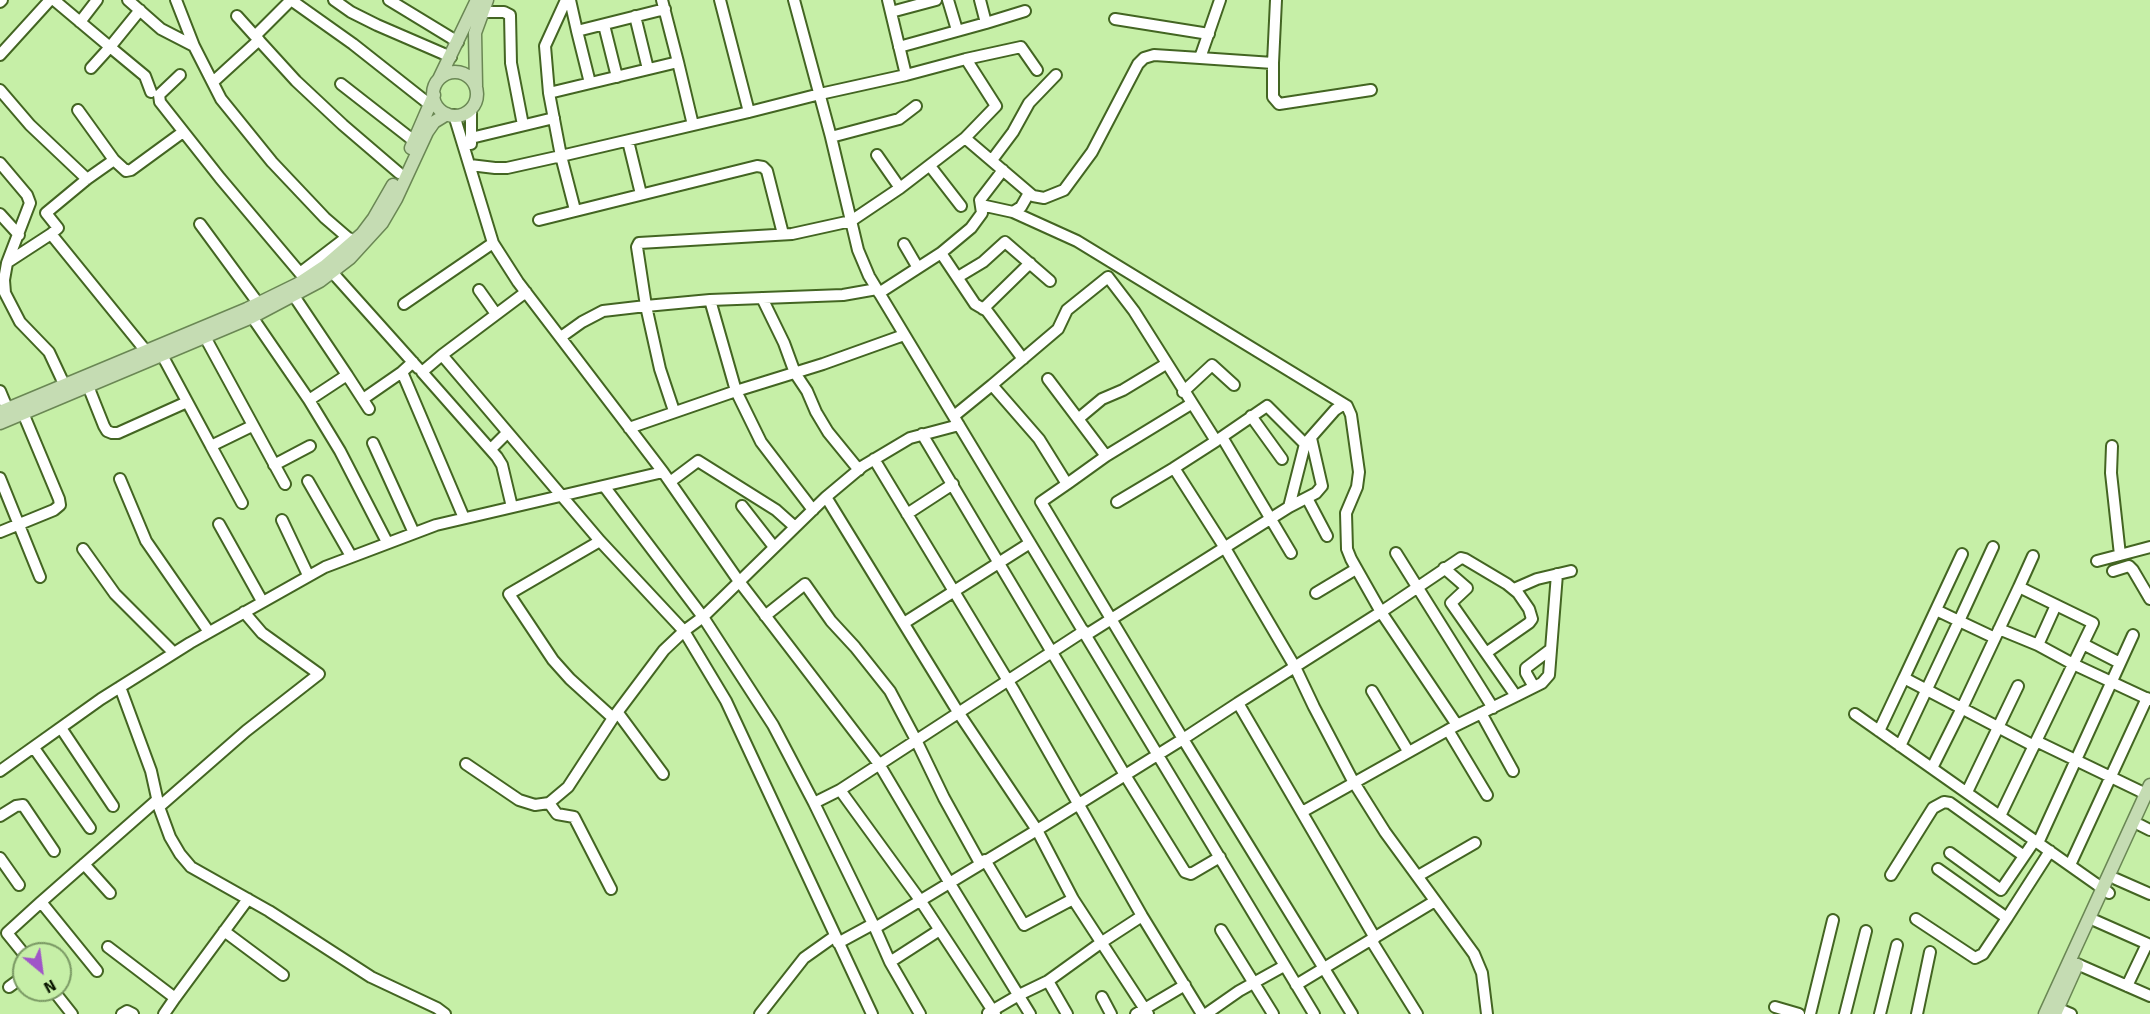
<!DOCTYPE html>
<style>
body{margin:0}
#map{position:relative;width:2150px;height:1014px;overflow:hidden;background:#c6efa7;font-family:Signika,sans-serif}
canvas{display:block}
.north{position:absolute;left:12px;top:942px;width:60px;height:60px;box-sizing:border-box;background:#c6efa7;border:2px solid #7a9964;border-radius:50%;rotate:151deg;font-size:16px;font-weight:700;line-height:24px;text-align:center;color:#091700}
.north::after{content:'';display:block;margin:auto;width:21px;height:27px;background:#a056c8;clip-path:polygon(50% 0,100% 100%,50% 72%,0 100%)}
</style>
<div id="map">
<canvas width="2150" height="1014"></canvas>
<div class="north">N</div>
</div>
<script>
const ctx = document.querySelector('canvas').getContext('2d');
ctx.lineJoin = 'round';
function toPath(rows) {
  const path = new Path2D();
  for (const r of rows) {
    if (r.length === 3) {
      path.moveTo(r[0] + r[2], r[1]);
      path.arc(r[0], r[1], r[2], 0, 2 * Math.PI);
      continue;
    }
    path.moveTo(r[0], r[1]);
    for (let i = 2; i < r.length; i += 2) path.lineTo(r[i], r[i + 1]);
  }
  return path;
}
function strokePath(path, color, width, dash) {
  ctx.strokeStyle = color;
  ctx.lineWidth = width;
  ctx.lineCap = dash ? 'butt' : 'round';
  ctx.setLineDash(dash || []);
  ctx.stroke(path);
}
const minor = toPath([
 [54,0,110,47,140,10],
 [128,0,161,29,194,46,221,99,272,162,325,218,347,237,359,244],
 [176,0,194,46],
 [291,0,255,36,296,81,343,125,399,173],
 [291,0,353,44,429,104],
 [334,0,351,12,377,25,451,57],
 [389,0,458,42],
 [570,0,577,31,665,9],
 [662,0,678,62],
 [720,0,749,112],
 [794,0,831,137,858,250,869,276,1314,1014],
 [888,0,906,75],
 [948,0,957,30],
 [0,2,2,0],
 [482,12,504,12,510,15,511,63,523,125],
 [891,12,936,0],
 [237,16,255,36],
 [635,16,648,69],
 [1115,19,1209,34],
 [80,22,97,0],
 [986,23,1025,11],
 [604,25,617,77],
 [577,31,590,83],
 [899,47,986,23,980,0],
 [0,55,50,0],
 [1200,58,1273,63,1276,0],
 [1273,63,1273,97,1279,104,1371,90],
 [91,68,110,47,145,76,151,92],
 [180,75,159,95,160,102,220,178,300,273,347,237],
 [213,82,259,40],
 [341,84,414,141],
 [0,90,30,125,87,179],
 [549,93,545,46,566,0],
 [471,109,471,144],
 [78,110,114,160],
 [454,115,493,243,518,282,663,472],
 [831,137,899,119,916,106],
 [471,138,554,118],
 [965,138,996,106,966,59,1021,47,1037,70],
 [628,141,641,194],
 [877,155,900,188],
 [992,160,1013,132,1029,103,1056,75],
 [0,163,27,195,30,203,7,263,4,280,5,293,20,322,49,352,64,384],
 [470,165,495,168,507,168,561,156,749,112,820,94,906,75,966,59],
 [930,166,961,206],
 [981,205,1013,212,1021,207,1029,193],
 [575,210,561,156,549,93,678,62,693,125],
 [1013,212,1077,241,1347,406],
 [0,214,19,235],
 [539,220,757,166,763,167,767,171,783,234],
 [200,224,258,303],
 [904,244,918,268],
 [941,253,971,228,982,213,980,200,1003,170],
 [8,262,51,234],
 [332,272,418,368],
 [958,277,983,262,1005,242,1050,281],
 [479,290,496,314],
 [879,293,941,253,975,304,987,311,1023,359],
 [294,296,347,375],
 [762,298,784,343,795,373,807,391,816,412,828,432,859,470],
 [404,304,493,243],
 [983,309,1030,263],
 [248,311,309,400],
 [205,337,285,484],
 [561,337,582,322,603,311,646,306,637,247,639,243,792,234,851,221,900,188,965,138,1033,196,1044,198,1064,190,1092,152,1138,64,1144,58,1154,55,1200,58,1220,0],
 [162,355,211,446],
 [442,355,600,541,684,631,664,650,613,718,568,787,549,803,535,805,519,800,466,764],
 [150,356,51,234,58,228,46,213,87,179,114,160,126,171,131,170,183,132],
 [413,362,402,372,464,518],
 [1048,379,1106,456],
 [992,385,1058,329,1067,310,1108,277,1134,311,1216,441,1267,406,1305,444,1289,507,1086,635],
 [88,386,104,426,107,431,112,433,118,433,187,402],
 [0,391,10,415],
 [1183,392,1212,365,1234,385],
 [363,399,402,372],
 [369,409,347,375,309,400,340,451,387,542],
 [674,411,660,369,646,306,710,300],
 [954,416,992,385,1039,439,1067,484,1041,502,1183,739,1238,703,1375,938],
 [1251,416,1282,459],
 [1078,419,1102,399,1123,390,1166,364],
 [629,428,736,391,710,300,843,295,877,289],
 [922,434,1125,775,1185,872,1191,874,1220,857],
 [1222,437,1291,553],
 [1216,441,1174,468,1225,548,1295,667,1314,707,1353,781,1385,832,1474,954,1482,973,1487,1014],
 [373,443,414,533],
 [1305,444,1335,410,1341,406,1347,406,1351,415,1359,472,1357,487,1346,513,1347,549,1351,559,1381,612,1461,558,1465,559,1507,584,1518,593,1529,609,1532,619,1529,623,1486,653],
 [2112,446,2111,473,2120,555,2150,547],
 [491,449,507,433],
 [874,459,1013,689,1142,916,1202,1014],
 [274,465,310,446],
 [0,478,40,577],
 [120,479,146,541,209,632],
 [308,481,351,556],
 [670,482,698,461,776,510,795,527],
 [1067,484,1106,456,1191,404],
 [604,486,703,617,773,725,814,803,875,928,1037,830,1183,739,1352,1014],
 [826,497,958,712,1037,830,1073,899,1148,1014],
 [1307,498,1327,536],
 [1117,502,1174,468],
 [242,503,211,446,252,426],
 [742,506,774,547],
 [512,507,502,465,497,457,422,372,442,355,526,292],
 [1289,507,1316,493,1322,486,1311,438],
 [813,510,761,442,736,391,823,364,904,335],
 [907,514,953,484],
 [282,520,308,575],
 [219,524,262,601],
 [0,532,54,510,60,505,59,499,23,413],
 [600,541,509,594,553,660,570,679,613,718],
 [83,549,115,594,174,653],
 [1396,553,1493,708],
 [2097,561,2120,555],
 [2113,571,2129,566,2133,570,2150,599],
 [1514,589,1537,579,1571,571],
 [1316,593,1356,569],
 [1936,610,1959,621,1993,547],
 [765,616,805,584,831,621,855,647,890,691,916,740,944,798,980,863],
 [904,623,1030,543],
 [1999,629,2038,645,2073,664,2150,700],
 [2083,644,2120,663],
 [2038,645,2056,605],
 [1904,678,1962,554],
 [120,687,151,771,159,807,170,837,180,854,191,867,269,911,371,977,437,1008,445,1014],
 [1534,687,1526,673,1526,668,1551,649],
 [1372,691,1408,751],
 [1516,696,1542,683,1549,675,1557,574],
 [1238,703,1381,612,1457,725,1516,696,1451,603,1467,588,1444,568],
 [618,713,663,774],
 [1481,713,1513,771],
 [1855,714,2109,893],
 [61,728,113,806],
 [1448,730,1487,795],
 [1879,731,1904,678,2034,746],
 [2036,741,2146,794],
 [1900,746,1959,621,1995,638],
 [34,748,90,828],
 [1932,768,1962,708,2019,587],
 [0,771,101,699,190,643,325,567,436,525,663,472,738,580,879,764,949,882,1030,1014],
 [840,790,1084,631],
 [1967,792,2018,686],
 [549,803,557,814,574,817,611,889],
 [814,803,840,790,920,900,995,1014],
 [159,807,246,731,319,674,262,633,244,612],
 [1302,812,1457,725],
 [0,816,16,806,23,805,54,851],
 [2000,816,2093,623,2019,587,2033,556],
 [2140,825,2150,830],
 [2038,843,2133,635],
 [1950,853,2001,890,2035,840],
 [0,858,19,885],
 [985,860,1024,925,1073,899],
 [84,864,110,893],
 [2070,865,2147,698],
 [1938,869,2007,918,2050,851],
 [1891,875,1933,808,1944,802,1950,803,2024,856],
 [1418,876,1475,843],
 [2116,879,2150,894],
 [1916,919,1975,958,1983,954,2007,918],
 [2096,921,2150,945],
 [875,928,890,962,920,1014],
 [1221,930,1273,1014],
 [224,931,283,975],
 [1371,940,1417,1014],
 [838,943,873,924],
 [108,947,175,998,248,899],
 [24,954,7,933,41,902],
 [890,962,938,931],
 [2077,964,2150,996],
 [97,971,41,902,157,800],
 [1048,981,1067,1014],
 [1296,985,1435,901],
 [2127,986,2147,944],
 [9,987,24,976],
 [53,990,72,1014],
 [1102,997,1111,1014],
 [2052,1006,2071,1014],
 [1775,1007,1799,1014],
 [988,1013,1019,995,1048,981,1102,942,1142,916],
 [122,1014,127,1011,133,1014],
 [164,1014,175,998],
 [760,1014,804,958,835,936],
 [872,1014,726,701,684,631,703,617,826,497,863,466,910,438,959,425],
 [1136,1014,1185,985],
 [1206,1014,1239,991,1284,966],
 [1810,1014,1833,920],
 [1845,1014,1866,931],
 [1880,1014,1897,945],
 [1917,1014,1930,952]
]);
const major = toPath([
 [455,94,22],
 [439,79,477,0],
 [476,86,475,33,487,0],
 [411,148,434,95],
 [0,412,247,309,298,284,325,266,362,234,374,218,393,185],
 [0,423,252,317,320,281,350,258,382,223,396,199,427,132,434,122,447,114],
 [2045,1014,2150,785],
 [2055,1014,2077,965]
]);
strokePath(minor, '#436522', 14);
strokePath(major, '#6a8754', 15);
strokePath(minor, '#fff', 10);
strokePath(major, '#c5dcb3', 12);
</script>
